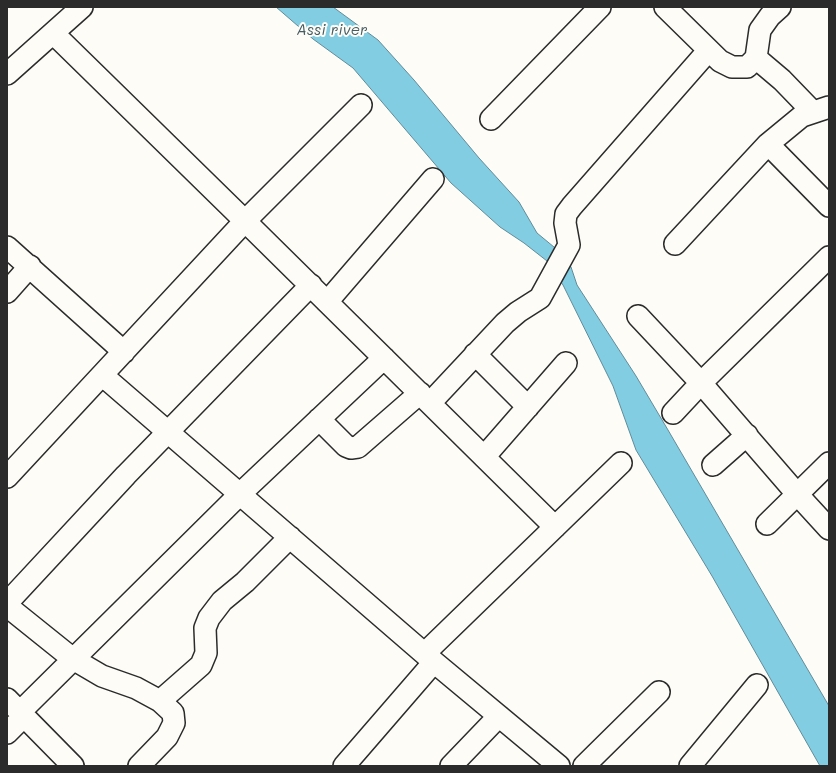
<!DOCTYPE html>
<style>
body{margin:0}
#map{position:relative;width:836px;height:773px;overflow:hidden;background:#fdfcf7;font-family:Mali,sans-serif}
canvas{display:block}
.frame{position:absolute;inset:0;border:8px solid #2b2b2b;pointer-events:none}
</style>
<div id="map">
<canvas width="836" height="773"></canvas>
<div class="frame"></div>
</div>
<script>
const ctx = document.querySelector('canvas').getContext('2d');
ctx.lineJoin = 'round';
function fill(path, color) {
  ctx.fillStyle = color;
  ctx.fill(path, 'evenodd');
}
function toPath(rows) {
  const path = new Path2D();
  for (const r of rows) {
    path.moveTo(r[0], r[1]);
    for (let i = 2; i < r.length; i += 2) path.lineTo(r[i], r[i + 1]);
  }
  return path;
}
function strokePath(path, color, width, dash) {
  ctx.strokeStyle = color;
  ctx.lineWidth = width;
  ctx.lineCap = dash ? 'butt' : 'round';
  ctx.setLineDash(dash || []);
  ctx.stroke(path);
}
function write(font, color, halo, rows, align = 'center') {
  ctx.font = font + ' Mali,sans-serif';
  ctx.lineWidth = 4;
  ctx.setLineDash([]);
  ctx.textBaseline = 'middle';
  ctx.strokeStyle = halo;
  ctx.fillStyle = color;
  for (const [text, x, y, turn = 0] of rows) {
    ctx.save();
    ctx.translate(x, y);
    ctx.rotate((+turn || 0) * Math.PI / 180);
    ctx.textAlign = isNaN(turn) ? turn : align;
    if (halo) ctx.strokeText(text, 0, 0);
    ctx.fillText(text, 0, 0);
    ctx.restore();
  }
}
const water = toPath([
 [276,7,333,7,378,40,414,80,479,158,519,202,537,233,560,252,571,267,577,285,636,376,668,430,829,706,829,766,820,766,712,576,636,450,613,386,563,285,547,261,524,243,500,227,451,183,353,68,313,39,276,7]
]);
const minor = toPath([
 [665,7,720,61,732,67,747,67,756,58,760,30,770,16,780,7],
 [53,33,245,221,555,527],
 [756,58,782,80,812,111],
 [7,74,82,7],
 [491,119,600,7],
 [768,144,829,206],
 [675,244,768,144,802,116,829,107],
 [7,247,124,352],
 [7,292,30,266],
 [327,302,433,179],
 [638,316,701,383,797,494,829,529],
 [475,354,528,407],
 [102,375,434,662,559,766],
 [430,403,505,323,518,312,540,298,569,245,565,223,566,214,572,206,708,51],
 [673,413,701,383,829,257],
 [319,419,346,446,351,448,358,447,420,393],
 [484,457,566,363],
 [713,465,747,435],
 [7,477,245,221,361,105],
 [767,524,829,463],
 [7,603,126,475,311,285],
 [7,606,73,659,102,676,136,688,160,701,173,713,174,723,167,737,139,766],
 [425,653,621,463],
 [7,699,73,766],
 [160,701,201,665,206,653,205,628,209,618,222,601,245,582,290,537],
 [20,712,240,494,384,358],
 [7,733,24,716],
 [344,766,434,662],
 [451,766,499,716],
 [584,766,659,692],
 [690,766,757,685]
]);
const waterNames = [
 ["Assi river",332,30]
];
fill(water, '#83cde3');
strokePath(water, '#608c99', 1);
strokePath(minor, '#2b2b2b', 24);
strokePath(minor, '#fdfcf7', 21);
write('italic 15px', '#455c62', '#fdfcf7', waterNames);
</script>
